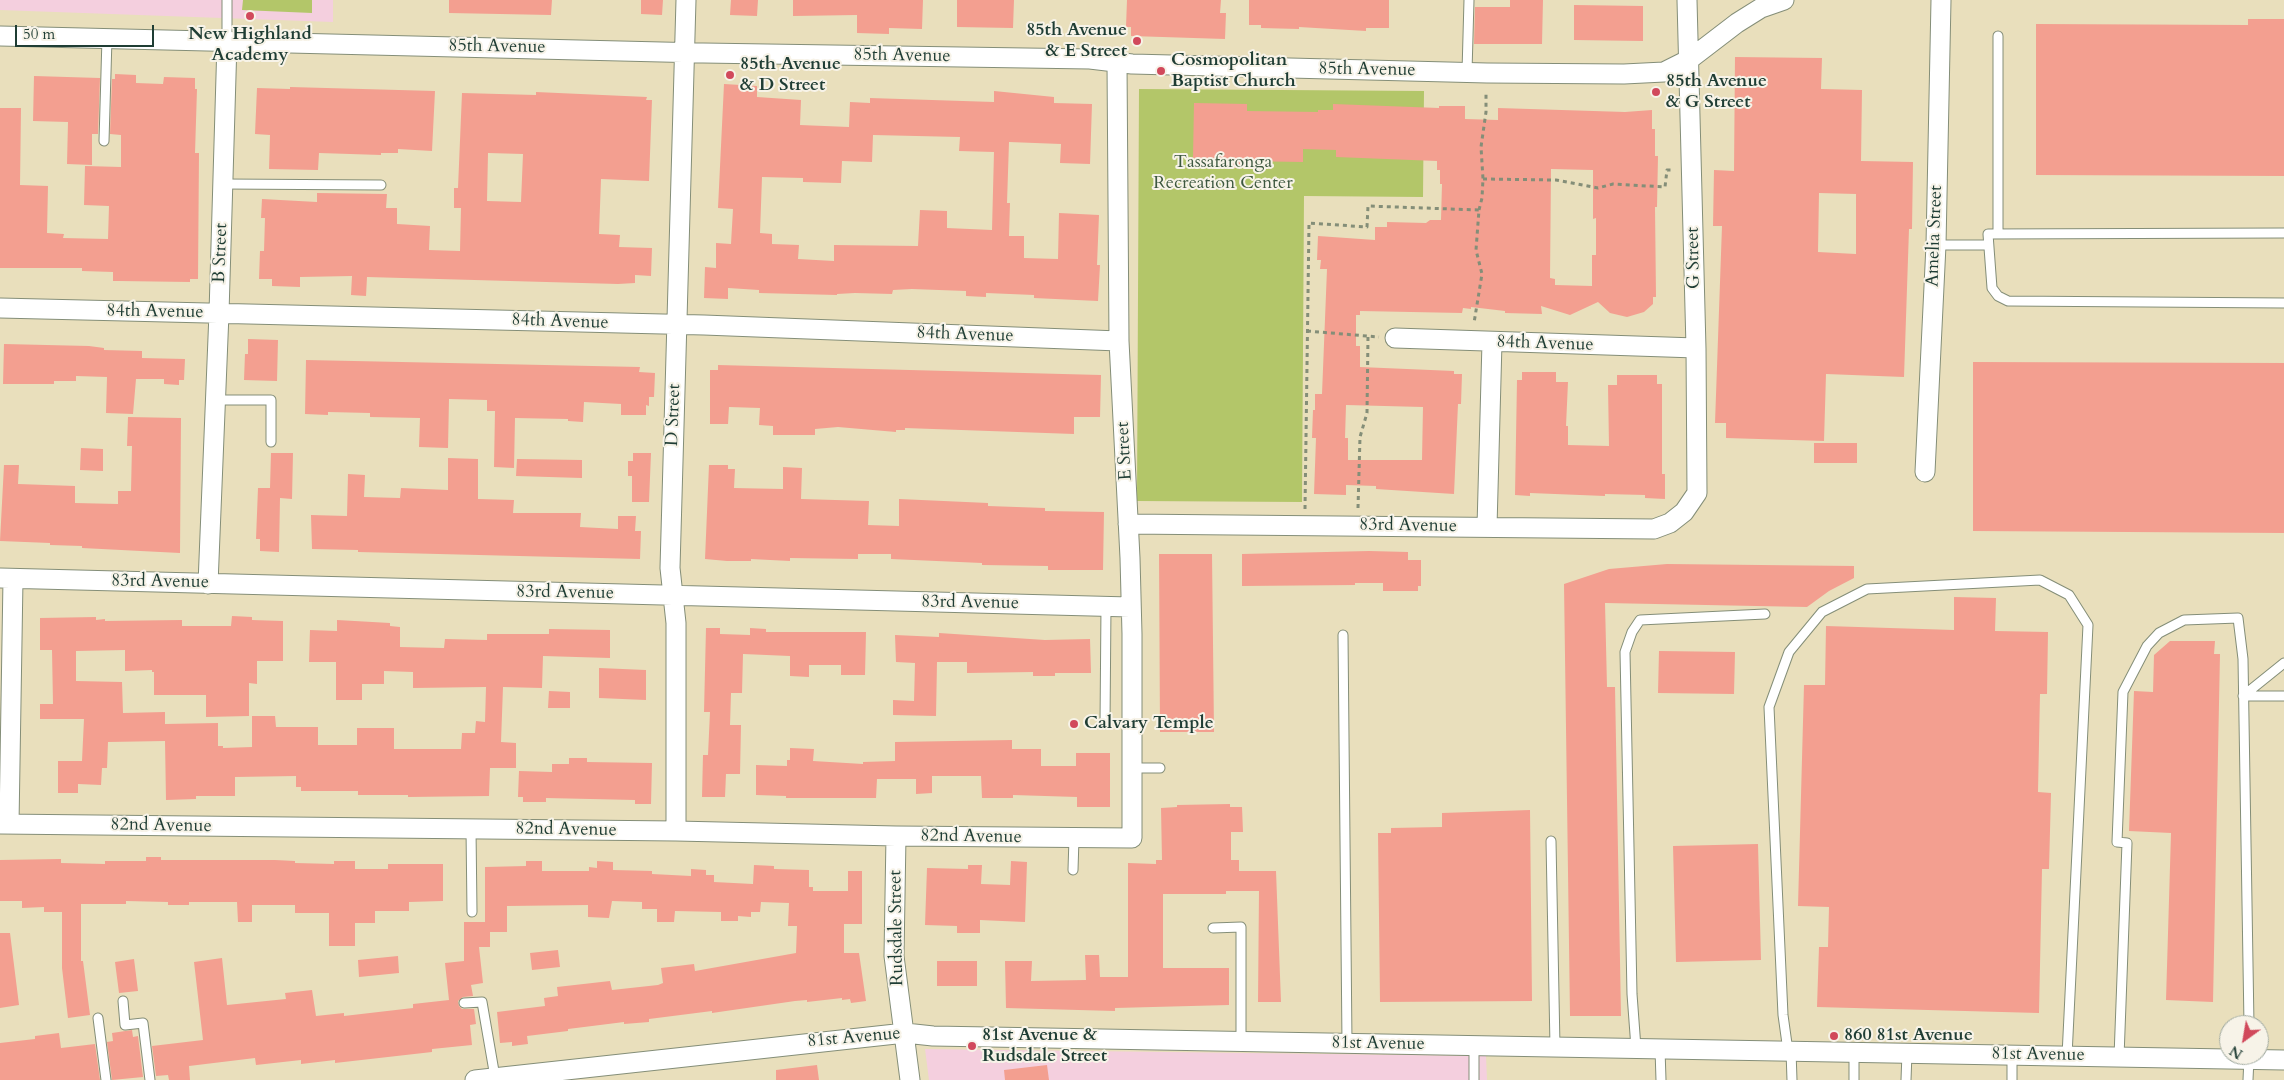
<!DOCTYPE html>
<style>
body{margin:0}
#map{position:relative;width:2284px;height:1080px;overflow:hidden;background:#e9dfbc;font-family:Cardo,serif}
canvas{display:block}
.north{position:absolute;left:2219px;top:1015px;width:50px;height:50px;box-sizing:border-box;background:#f7f3e8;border:1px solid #a1aaa0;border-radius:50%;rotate:212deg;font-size:14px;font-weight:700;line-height:20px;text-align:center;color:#1f3d34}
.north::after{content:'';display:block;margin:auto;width:18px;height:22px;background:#d1495b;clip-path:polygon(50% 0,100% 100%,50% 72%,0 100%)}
.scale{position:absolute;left:15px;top:25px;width:139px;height:22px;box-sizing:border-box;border:2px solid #1f3d34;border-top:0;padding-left:6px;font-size:15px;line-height:18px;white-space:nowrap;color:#1f3d34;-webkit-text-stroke:4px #f7f3e8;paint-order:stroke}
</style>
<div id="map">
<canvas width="2284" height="1080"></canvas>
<div class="north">N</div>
<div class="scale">50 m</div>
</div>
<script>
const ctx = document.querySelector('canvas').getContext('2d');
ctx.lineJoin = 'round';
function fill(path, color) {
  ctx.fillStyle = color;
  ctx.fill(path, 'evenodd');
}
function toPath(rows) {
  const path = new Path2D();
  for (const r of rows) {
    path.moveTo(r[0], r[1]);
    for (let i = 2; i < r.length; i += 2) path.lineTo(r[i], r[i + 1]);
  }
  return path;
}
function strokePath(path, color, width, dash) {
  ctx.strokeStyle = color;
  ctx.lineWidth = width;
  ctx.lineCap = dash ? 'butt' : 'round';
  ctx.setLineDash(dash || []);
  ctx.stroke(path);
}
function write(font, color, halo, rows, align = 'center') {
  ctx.font = font + ' Cardo,serif';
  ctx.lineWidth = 4;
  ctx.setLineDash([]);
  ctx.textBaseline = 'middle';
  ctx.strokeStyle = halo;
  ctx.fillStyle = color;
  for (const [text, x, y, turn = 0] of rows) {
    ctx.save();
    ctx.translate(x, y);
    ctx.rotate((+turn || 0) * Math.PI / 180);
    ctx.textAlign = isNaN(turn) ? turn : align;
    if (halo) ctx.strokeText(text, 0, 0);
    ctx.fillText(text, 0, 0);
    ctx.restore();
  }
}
const built = toPath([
 [0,0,333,0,333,22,0,10],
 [925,1049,1486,1056,1487,1080,929,1080]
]);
const green = toPath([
 [243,0,312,0,312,13,242,10],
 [1139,89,1424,91,1423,197,1304,196,1302,502,1137,501]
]);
const building = toPath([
 [449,0,552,0,551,15,449,13],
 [641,0,663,0,662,15,641,14],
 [731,0,758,0,757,16,730,15],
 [793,0,923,0,922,29,889,28,889,34,857,33,857,15,793,16],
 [957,0,1014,0,1013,28,957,27],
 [1127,0,1221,0,1220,13,1226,13,1225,39,1131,36,1131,27,1126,27],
 [1249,0,1389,0,1389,28,1366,28,1366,31,1299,27,1299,29,1261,28,1261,25,1249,25],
 [1510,0,1543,0,1542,44,1474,44,1475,7,1510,7],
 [1574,5,1643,6,1643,41,1574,40],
 [2248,19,2284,19,2284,176,2036,175,2036,24,2248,25],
 [1735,57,1822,58,1821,89,1862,90,1861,161,1913,162,1912,229,1909,229,1904,377,1826,374,1824,441,1726,438,1726,423,1715,423,1722,226,1713,226,1714,170,1734,171],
 [1819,193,1856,194,1856,254,1818,252],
 [115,74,136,75,136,83,163,84,164,77,195,78,195,89,197,89,195,153,199,153,198,279,190,279,190,282,119,281,113,281,113,272,82,271,82,268,0,268,0,108,21,108,20,185,48,186,47,233,64,234,63,238,108,239,109,206,84,205,85,166,121,167,121,135,110,134,112,79,115,79],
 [34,76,100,78,98,134,92,134,92,165,67,164,68,122,33,121],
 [724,84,757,86,757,97,801,100,800,125,849,127,850,102,870,103,870,98,994,102,994,91,1054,97,1054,103,1092,104,1090,164,1060,163,1061,144,1009,142,1007,203,1010,203,1009,236,1024,236,1024,258,1058,259,1059,213,1099,215,1097,265,1100,265,1098,301,1034,298,1034,295,986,293,986,297,966,296,966,291,912,289,893,290,892,294,855,293,837,294,837,295,759,293,759,290,728,288,728,299,704,298,705,267,716,268,716,243,731,244,733,209,718,208],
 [873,135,960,137,959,151,994,152,992,230,947,228,947,211,920,210,918,246,834,245,834,261,798,259,799,245,772,244,772,234,760,233,762,177,803,178,803,182,841,183,842,161,872,162],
 [290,87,435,91,432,151,398,149,398,153,381,153,381,155,319,153,318,170,269,169,270,135,255,134,257,88,290,89],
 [536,92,647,97,646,100,652,100,649,181,601,179,599,234,620,235,619,247,652,248,651,276,635,275,635,283,618,284,367,277,366,296,351,295,352,276,300,277,300,287,272,286,272,279,259,279,260,251,264,251,265,218,261,218,262,199,317,202,317,193,387,194,386,208,397,208,397,224,430,226,429,250,460,251,461,208,454,208,454,188,458,188,462,93,536,95],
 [488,153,523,154,521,202,487,201],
 [1194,103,1247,104,1247,111,1318,112,1318,110,1333,110,1333,104,1439,108,1439,106,1465,106,1465,119,1498,120,1498,108,1625,112,1652,110,1652,129,1655,129,1655,156,1658,156,1657,207,1655,207,1656,297,1653,297,1653,304,1644,312,1627,317,1610,313,1598,302,1570,315,1541,306,1542,314,1505,313,1505,311,1471,307,1471,309,1463,308,1462,313,1360,311,1360,315,1356,315,1356,346,1360,346,1360,367,1454,371,1454,374,1462,374,1461,404,1458,404,1454,494,1376,489,1376,486,1346,485,1346,495,1314,494,1316,438,1312,438,1313,410,1315,410,1315,394,1322,394,1327,269,1320,269,1321,260,1317,260,1318,236,1375,240,1375,227,1387,227,1387,222,1426,223,1430,220,1441,220,1442,184,1440,184,1440,170,1437,170,1437,161,1336,157,1336,150,1303,149,1303,162,1241,161,1240,168,1219,168,1219,158,1193,158],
 [1551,169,1593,170,1593,219,1596,218,1596,255,1592,255,1592,286,1555,285,1555,279,1550,278],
 [1346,405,1423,407,1422,460,1348,460,1348,438,1345,438],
 [248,339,278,340,277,381,244,380,245,354,248,354],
 [4,344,89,346,104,348,104,350,142,351,142,358,185,359,184,380,179,380,179,385,164,384,164,379,136,379,133,414,106,413,107,377,76,376,76,381,54,381,54,384,3,384],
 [306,360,640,367,639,372,655,373,654,397,649,397,649,406,646,405,646,415,621,415,621,404,584,402,583,422,568,421,568,419,515,418,514,468,494,467,495,411,487,411,487,400,449,399,448,448,419,447,420,418,370,417,370,413,328,412,328,415,305,414],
 [1973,362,2284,363,2284,533,1973,531],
 [718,365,1101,375,1100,417,1074,417,1074,434,905,428,905,430,896,430,896,432,838,427,815,429,815,435,773,435,773,426,759,425,760,408,729,407,728,424,710,424,710,370,718,370],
 [1522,372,1556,372,1556,382,1568,382,1566,426,1568,426,1568,445,1609,446,1608,385,1617,385,1617,375,1657,375,1657,384,1662,384,1662,474,1665,474,1665,499,1645,498,1645,495,1605,494,1605,496,1530,493,1530,496,1515,495,1517,380,1522,380],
 [128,417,181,418,180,553,82,548,82,546,50,545,50,543,0,541,4,465,19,465,18,484,75,486,75,503,118,504,118,491,131,491,132,446,127,446],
 [1814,443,1857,443,1857,463,1814,463],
 [81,448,103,449,103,471,80,470],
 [271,453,293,453,292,499,280,498,279,552,260,551,260,539,256,539,258,488,270,488],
 [633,453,651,453,649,502,632,502,632,476,628,476,628,461,633,461],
 [448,458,478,459,478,499,514,500,513,513,581,513,580,527,618,529,618,516,636,516,635,531,641,531,640,559,358,552,358,550,312,549,311,515,347,516,348,474,365,475,364,497,400,498,401,488,448,490],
 [517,459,582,460,582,478,516,476],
 [709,465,728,465,728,469,735,469,734,488,783,489,783,467,802,468,801,499,869,501,868,525,899,526,899,499,988,503,988,506,1045,508,1045,511,1104,512,1103,570,1048,570,1048,566,982,565,982,563,891,559,891,554,858,554,858,559,790,558,790,561,751,559,751,561,727,561,705,559],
 [1369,551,1408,552,1408,560,1421,560,1421,586,1418,586,1418,591,1383,591,1383,583,1355,583,1355,585,1242,586,1242,554],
 [1159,554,1212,554,1214,732,1160,732],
 [1667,564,1854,566,1854,578,1829,591,1807,607,1605,603,1607,687,1615,687,1621,1016,1570,1016,1564,584,1609,569],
 [1954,597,1996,598,1995,631,2048,632,2047,694,2040,694,2038,792,2051,793,2049,869,2042,869,2039,1013,1817,1007,1819,947,1828,947,1829,907,1798,906,1804,685,1825,685,1826,626,1954,630],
 [232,616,252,617,252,620,283,621,283,661,257,661,257,684,249,683,249,716,206,717,206,695,154,695,154,672,152,672,152,670,125,671,125,650,76,651,76,681,122,682,123,713,165,712,165,724,218,723,218,746,223,746,223,748,252,747,252,716,275,716,276,727,318,727,318,745,357,745,357,728,394,728,394,749,461,749,462,733,475,733,476,721,485,722,486,687,413,688,413,672,384,671,384,684,362,684,362,700,336,700,336,662,309,662,310,630,337,631,337,620,390,623,390,626,400,627,400,647,444,648,445,639,487,640,487,634,549,634,549,629,610,630,610,658,543,656,542,688,503,687,501,742,516,743,516,768,490,768,489,796,408,797,408,795,358,795,358,791,301,791,301,787,296,787,296,776,235,777,235,796,196,796,196,799,166,800,165,741,108,742,107,768,102,768,101,785,78,784,78,793,58,793,58,761,82,761,84,719,40,719,40,704,53,704,52,650,40,650,40,618,96,617,96,620,105,619,105,621,182,620,182,626,231,626],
 [706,628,720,628,720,634,750,635,750,628,766,629,766,632,866,632,865,675,841,675,841,665,809,665,809,677,790,676,790,656,743,654,742,693,731,693,730,725,741,725,740,774,726,774,725,797,702,797,703,755,708,755,710,712,704,712],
 [939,633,1045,640,1090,639,1091,673,1055,673,1055,676,1033,676,1033,672,967,673,967,662,937,662,936,716,893,715,893,700,914,701,915,663,896,662,895,635,939,637],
 [2170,641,2215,641,2214,654,2220,654,2213,1002,2166,1000,2171,833,2129,831,2134,691,2153,692,2154,655],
 [1659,651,1735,652,1734,694,1658,693],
 [599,668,646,670,646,700,599,698],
 [549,691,570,692,570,708,548,708],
 [1012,740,1012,749,1041,749,1041,766,1076,766,1076,753,1110,753,1110,807,1077,807,1077,797,1013,795,1013,798,982,798,981,776,932,776,932,793,916,794,916,779,877,779,876,798,786,798,786,796,756,795,756,765,787,766,787,760,790,760,790,748,814,749,813,761,863,764,863,762,895,761,895,742],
 [569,758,587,758,587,762,652,763,651,804,635,804,635,800,546,798,546,802,523,802,523,797,518,797,519,771,552,772,552,764,569,764],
 [1230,804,1230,807,1242,807,1243,832,1231,832,1231,860,1239,860,1239,871,1276,871,1281,1002,1258,1002,1259,891,1226,891,1226,894,1163,894,1163,968,1229,968,1229,1005,1115,1008,1115,1011,1006,1008,1005,961,1032,961,1031,981,1086,980,1085,955,1099,955,1100,977,1128,977,1128,863,1156,864,1156,860,1162,860,1161,808,1177,807,1177,805],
 [1530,810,1532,1001,1380,1002,1378,833,1391,833,1391,828,1442,827,1442,813],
 [1758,844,1761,960,1676,962,1673,846],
 [146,857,161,857,161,860,275,860,295,861,295,863,334,864,334,861,355,861,355,869,388,869,388,864,443,864,443,901,409,902,409,911,375,911,375,923,355,923,355,946,329,946,329,913,295,913,295,905,252,905,252,922,238,922,237,902,189,902,189,905,168,905,168,902,126,901,126,904,81,904,81,961,83,961,90,1015,68,1018,62,968,62,912,44,912,44,907,22,908,22,901,0,901,0,860,61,859,61,863,105,864,105,861,146,861],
 [526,861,542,861,542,871,589,871,589,867,597,868,597,861,613,862,613,870,652,871,652,874,691,876,691,869,706,870,706,875,714,875,714,882,753,884,754,865,774,866,774,869,809,870,809,887,813,887,813,891,848,891,848,871,862,871,862,924,844,924,844,953,859,953,866,1001,851,1003,850,999,842,1000,842,998,807,1002,807,1000,795,1001,712,1013,712,1011,649,1019,649,1022,624,1024,624,1022,568,1029,568,1031,527,1036,528,1044,512,1046,512,1042,500,1043,497,1012,545,1006,544,998,558,996,557,987,610,981,612,990,658,985,663,983,661,968,694,964,695,971,796,953,797,926,788,926,789,903,761,902,760,912,751,912,751,917,738,916,738,921,721,921,721,912,675,911,674,922,657,922,657,909,642,909,642,902,612,901,609,918,588,917,588,905,507,906,507,932,490,932,490,947,479,947,483,983,471,985,473,996,463,997,458,1001,459,1006,462,1009,474,1009,476,1024,470,1025,472,1045,432,1049,432,1052,335,1063,335,1060,301,1064,301,1060,256,1065,255,1058,189,1066,190,1080,169,1080,168,1075,156,1076,152,1046,203,1040,194,962,222,958,227,1005,286,999,285,993,312,990,316,1016,344,1013,344,1016,413,1008,413,1004,449,1000,445,963,464,961,464,922,485,922,485,867,526,866],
 [1011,861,1027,862,1025,922,980,920,980,933,957,933,957,926,925,925,927,868,968,869,968,865,982,865,981,884,1010,885],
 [0,933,10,933,19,1005,0,1008],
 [558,950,560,967,532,970,530,953],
 [398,956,399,973,359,977,358,960],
 [134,959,138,991,119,993,115,962],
 [937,961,977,961,977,986,937,986],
 [132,1030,133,1037,138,1036,143,1077,112,1080,107,1042,113,1041,112,1033],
 [59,1033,61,1048,95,1044,100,1080,0,1080,0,1043,35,1039,35,1036],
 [817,1065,819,1080,776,1080,776,1070],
 [1047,1065,1049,1080,1005,1080,1004,1070]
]);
const path = toPath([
 [1483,179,1556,180,1598,188,1613,184,1665,187,1667,170,1674,170],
 [1479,210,1482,198,1483,179,1481,147,1486,112,1486,92],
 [1307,331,1379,337],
 [1358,508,1360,437,1367,413,1368,336],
 [1305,509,1309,223,1367,227,1368,206,1479,210,1476,250,1482,274,1474,323]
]);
const service = toPath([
 [227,42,227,0],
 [1467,72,1469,0],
 [104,141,107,38],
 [223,184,381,185],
 [2284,233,1988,234,1992,288,1998,296,2008,301,2284,303],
 [1998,234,1998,36],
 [1936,245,1988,245],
 [215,400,271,400,271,442],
 [1343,635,1347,1043],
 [2243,696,2284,663],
 [2243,696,2284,696],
 [1105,724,1106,606],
 [1132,768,1160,768],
 [471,829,472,912],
 [1551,841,1555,1047],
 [1073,870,1074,838],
 [1213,928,1241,927,1241,1042],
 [123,1001,125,1025,143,1023,150,1080],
 [464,1003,482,1002,495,1077],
 [98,1018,106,1080],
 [1636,1048,1632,994,1625,652,1632,632,1640,620,1765,614],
 [1660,1049,1661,1080],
 [1788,1051,1783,1015,1769,707,1789,652,1822,612,1867,589,2040,580,2069,595,2088,625,2067,1056],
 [1791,1051,1792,1080],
 [1854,1052,1854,1080],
 [2012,1055,2012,1080],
 [2119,1057,2127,843,2117,842,2123,692,2147,646,2159,633,2184,620,2238,618,2243,659,2249,1025],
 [1474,1080,1474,1045],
 [1906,1080,1907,1053],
 [2248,1080,2249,1058]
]);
const minor = toPath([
 [0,36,703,53,1090,59,1132,64,1487,73,1624,74,1664,72,1690,59,1737,23,1761,8,1784,0],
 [0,308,704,325,1119,341],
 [1395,338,1696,348],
 [1925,472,1936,245,1941,0],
 [1128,524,1654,529,1670,523,1684,512,1697,493,1696,348,1687,0],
 [1487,527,1492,342],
 [0,578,1130,607],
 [208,584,219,313,227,42],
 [0,824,676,831,896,836,1132,838,1132,634,1130,558,1119,341,1117,63],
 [9,824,13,579],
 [676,831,676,623,670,568,686,0],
 [896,836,894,956,910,1080],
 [475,1080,905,1033,933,1036,2284,1060]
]);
const markers = [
 [250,16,5,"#d1495b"],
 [1137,41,5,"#d1495b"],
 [1161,71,5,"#d1495b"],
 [730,75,5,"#d1495b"],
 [1656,92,5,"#d1495b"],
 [1074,724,5,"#d1495b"],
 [1834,1036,5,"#d1495b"],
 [972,1046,5,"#d1495b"]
];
const poiNames = [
 ["85th Avenue",1127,31,"right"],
 ["& E Street",1127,52,"right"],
 ["New Highland",250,35,"center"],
 ["Academy",250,56,"center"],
 ["Cosmopolitan",1171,61],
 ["Baptist Church",1171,82],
 ["85th Avenue",740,65],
 ["& D Street",740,86],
 ["85th Avenue",1666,82],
 ["& G Street",1666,103],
 ["Calvary Temple",1084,724],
 ["81st Avenue &",982,1036],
 ["Rudsdale Street",982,1057],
 ["860 81st Avenue",1844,1036]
];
const streetNames = [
 ["85th Avenue",497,47,1],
 ["85th Avenue",902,56,1],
 ["85th Avenue",1367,70,1],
 ["Amelia Street",1935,236,-88],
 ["B Street",221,253,-88],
 ["G Street",1694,258,-91],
 ["84th Avenue",155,312,1],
 ["84th Avenue",560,322,2],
 ["84th Avenue",965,335,2],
 ["84th Avenue",1545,344,2],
 ["D Street",674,415,-88],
 ["E Street",1125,451,-93],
 ["83rd Avenue",1408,526,1],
 ["83rd Avenue",160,582,1],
 ["83rd Avenue",565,593,1],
 ["83rd Avenue",970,603,1],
 ["82nd Avenue",161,826,1],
 ["82nd Avenue",566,830,1],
 ["82nd Avenue",971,837,1],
 ["Rudsdale Street",897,928,-91],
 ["81st Avenue",854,1038,-5],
 ["81st Avenue",1378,1044,1],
 ["81st Avenue",2038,1055,1]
];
const parkNames = [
 ["Tassafaronga",1223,163],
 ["Recreation Center",1223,184]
];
fill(built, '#f4cfde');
fill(green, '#b3c669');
fill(building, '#f39f90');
strokePath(service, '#848e78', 11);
strokePath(minor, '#848e78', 21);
strokePath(path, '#848e78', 3, [4, 4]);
strokePath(service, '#fff', 9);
strokePath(minor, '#fff', 19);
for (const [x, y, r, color] of markers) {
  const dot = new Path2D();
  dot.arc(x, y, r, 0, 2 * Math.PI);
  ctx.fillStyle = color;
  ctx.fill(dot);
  strokePath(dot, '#f7f3e8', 2);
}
write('bold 18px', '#1f3d34', '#f7f3e8', poiNames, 'left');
write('18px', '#1f3d34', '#f7f3e8', streetNames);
write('18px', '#3d583f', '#f7f3e8', parkNames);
</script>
